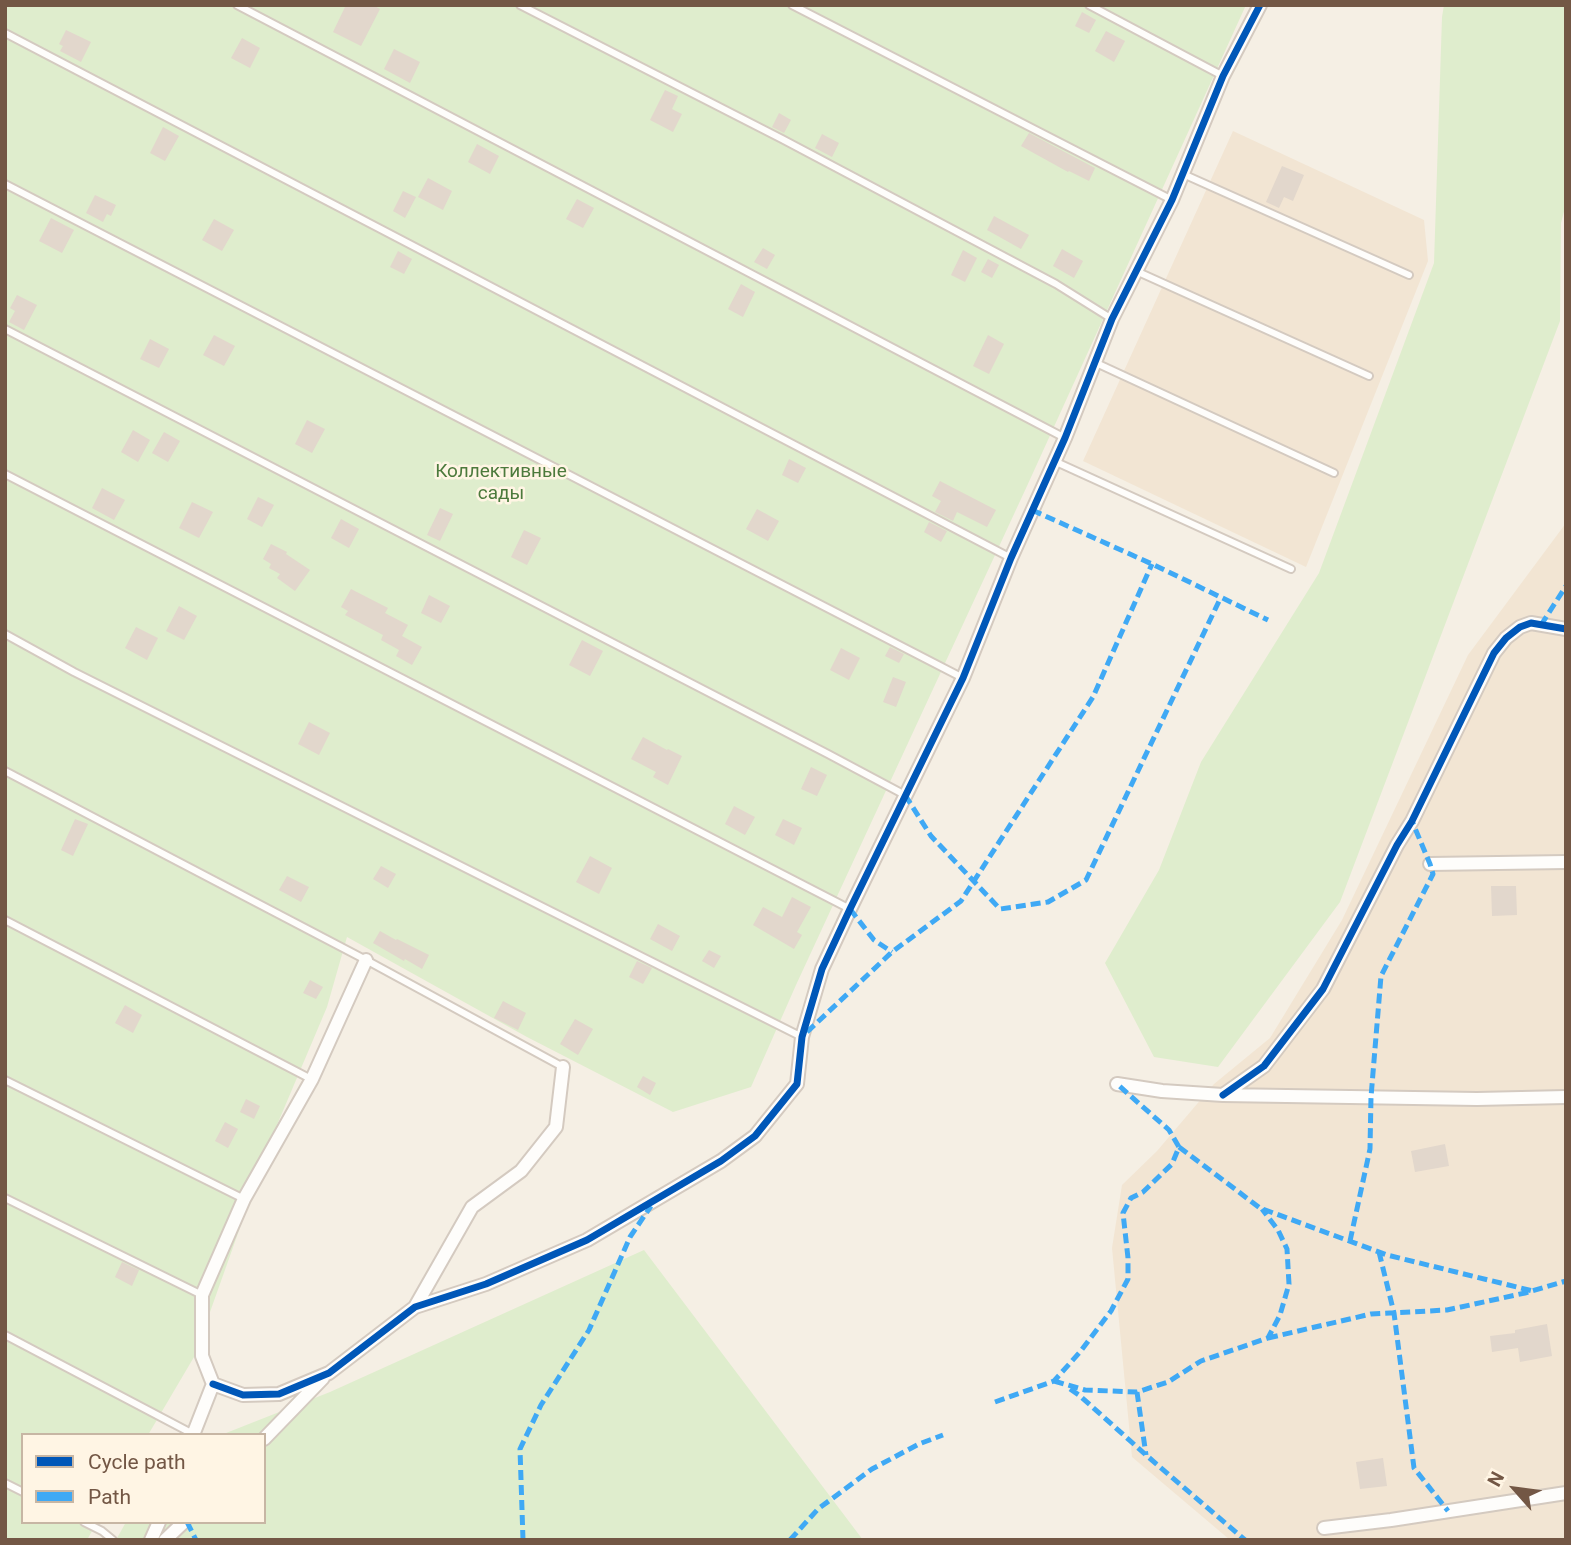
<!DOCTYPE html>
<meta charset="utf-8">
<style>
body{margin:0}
#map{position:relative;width:1571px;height:1545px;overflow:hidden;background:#f5efe4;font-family:Roboto,sans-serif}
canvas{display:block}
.frame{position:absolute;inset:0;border:7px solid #735745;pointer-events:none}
.legend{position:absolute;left:21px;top:1433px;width:245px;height:91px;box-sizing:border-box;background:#fff5e4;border:2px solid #c7b6a4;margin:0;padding:9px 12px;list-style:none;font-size:21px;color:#735745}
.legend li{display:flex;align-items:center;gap:14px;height:35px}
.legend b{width:35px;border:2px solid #c7b6a4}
.north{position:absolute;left:1480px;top:1454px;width:70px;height:70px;-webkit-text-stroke:5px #fff5e4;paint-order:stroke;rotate:298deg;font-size:19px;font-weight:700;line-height:28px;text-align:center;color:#735745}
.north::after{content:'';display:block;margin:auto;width:24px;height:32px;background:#735745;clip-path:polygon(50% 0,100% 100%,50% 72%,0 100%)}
</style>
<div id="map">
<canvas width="1571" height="1545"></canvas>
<div class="frame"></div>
<ul class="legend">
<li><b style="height:9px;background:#0057b8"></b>Cycle path</li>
<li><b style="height:9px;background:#3fa9f5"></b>Path</li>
</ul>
<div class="north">N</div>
</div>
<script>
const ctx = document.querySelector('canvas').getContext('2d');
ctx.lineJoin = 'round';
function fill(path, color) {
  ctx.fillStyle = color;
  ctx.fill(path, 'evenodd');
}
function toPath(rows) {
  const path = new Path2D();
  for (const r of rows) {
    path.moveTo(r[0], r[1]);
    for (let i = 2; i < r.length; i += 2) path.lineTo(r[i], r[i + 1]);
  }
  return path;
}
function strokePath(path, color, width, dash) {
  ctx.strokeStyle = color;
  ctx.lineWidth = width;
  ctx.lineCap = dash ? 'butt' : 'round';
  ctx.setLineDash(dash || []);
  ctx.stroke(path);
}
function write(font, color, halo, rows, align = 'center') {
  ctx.font = font + ' Roboto,sans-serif';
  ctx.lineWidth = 5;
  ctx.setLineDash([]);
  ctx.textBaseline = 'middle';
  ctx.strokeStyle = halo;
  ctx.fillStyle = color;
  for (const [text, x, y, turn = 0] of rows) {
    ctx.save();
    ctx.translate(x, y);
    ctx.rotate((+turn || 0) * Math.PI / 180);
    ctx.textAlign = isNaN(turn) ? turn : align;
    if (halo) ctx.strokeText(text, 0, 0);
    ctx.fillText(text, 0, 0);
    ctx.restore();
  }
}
const residential = toPath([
 [1233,131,1424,220,1428,261,1306,567,1083,461],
 [1566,523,1566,1540,1230,1540,1132,1457,1112,1248,1122,1185,1157,1151,1214,1084,1270,1038,1342,920,1468,655]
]);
const green = toPath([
 [5,5,1246,5,1027,486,796,985,751,1087,673,1112,527,1037,347,937,327,1007,274,1132,194,1357,148,1435,23,1435,23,1522,97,1522,87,1540,5,1540],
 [1444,5,1566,5,1566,204,1561,223,1560,321,1340,902,1218,1067,1154,1057,1105,963,1159,870,1201,762,1319,573,1434,263,1442,17],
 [644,1250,863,1540,116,1540,126,1522,264,1522,264,1435,221,1435,330,1392]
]);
const building = toPath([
 [346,5,373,5,380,9,361,46,333,32],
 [1082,12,1096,20,1089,33,1075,26],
 [66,30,91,42,81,62,60,51,63,46,59,44],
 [1106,31,1125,41,1114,62,1095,51],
 [242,38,260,48,250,68,231,58],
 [394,49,420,62,410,83,384,69],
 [665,90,678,96,672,109,682,114,673,132,650,120],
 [779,113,791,120,784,133,772,127],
 [163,127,179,136,165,161,150,153],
 [1029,133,1095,168,1089,181,1069,171,1068,172,1021,146],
 [822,134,839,143,832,157,815,148],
 [477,144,499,156,490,174,468,162],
 [1282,166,1304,175,1293,201,1284,197,1279,208,1266,202],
 [428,178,452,191,443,210,418,197],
 [403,191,416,197,405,218,393,211],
 [95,195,116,205,111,216,107,214,103,222,86,213],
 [577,199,594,208,583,228,566,219],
 [994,216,1029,235,1021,249,987,230],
 [51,218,74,230,62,253,39,241],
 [214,219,234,230,222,251,202,240],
 [763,248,775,255,767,269,754,262],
 [1062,249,1083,261,1074,278,1053,266],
 [963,250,977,258,965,282,951,275],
 [398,251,412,259,404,274,390,267],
 [988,259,999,265,992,278,981,272],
 [741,284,755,292,743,317,728,309],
 [17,295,37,305,24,330,9,322,15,311,10,308],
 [214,335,235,346,224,366,203,355],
 [988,335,1004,344,989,374,973,366],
 [150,339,169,349,159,368,140,359],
 [307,420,325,429,312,453,295,444],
 [133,430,150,440,138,462,121,452],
 [164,432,180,441,168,462,152,453],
 [789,459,806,468,798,483,782,475],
 [940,481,996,510,987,527,957,512,953,521,935,512,941,501,932,496],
 [102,488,125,500,114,520,92,508],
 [258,497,274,505,262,527,247,519],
 [192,502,213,512,199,538,179,528],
 [440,508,453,514,440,541,427,535],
 [757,509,779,521,768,541,746,529],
 [341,519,359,529,349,548,331,538],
 [929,522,947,531,941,542,924,532],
 [524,530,541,538,527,565,511,557],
 [271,544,287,552,286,554,310,570,295,591,277,578,280,574,269,568,271,564,263,559],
 [351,589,388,608,385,613,408,625,402,636,422,647,412,665,396,656,399,650,381,640,383,635,345,615,348,611,341,607],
 [429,595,450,606,441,623,421,613],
 [179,606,197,616,184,640,166,631],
 [136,627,158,638,147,660,125,648],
 [582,640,603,651,590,676,569,665],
 [890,647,904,654,899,663,885,656],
 [841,648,860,658,849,680,830,670],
 [893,677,906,682,896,707,883,702],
 [309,722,330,733,319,755,298,744],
 [643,737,667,750,668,749,682,756,668,785,653,777,656,772,631,759],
 [811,767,827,775,817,796,801,789],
 [734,806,755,817,745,835,725,824],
 [75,819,88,824,73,856,61,850],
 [783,819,802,828,794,845,775,835],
 [590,856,612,868,599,894,576,882],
 [381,866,396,874,388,888,373,879],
 [287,876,309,887,301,902,279,890],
 [1491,886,1516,886,1517,915,1492,916],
 [792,897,811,907,797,932,802,935,794,949,753,925,763,907,782,917],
 [658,924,680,936,672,951,650,939],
 [380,931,396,940,397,939,429,955,422,969,405,959,404,961,373,943],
 [709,950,721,956,714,968,702,961],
 [637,961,652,968,643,984,629,977],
 [310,980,323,987,316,999,303,993],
 [503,1001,526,1013,518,1030,494,1018],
 [125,1005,142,1015,133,1033,115,1023],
 [575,1019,593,1029,578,1055,560,1044],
 [643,1076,656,1083,650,1095,637,1087],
 [246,1099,260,1106,254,1119,240,1112],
 [225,1122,238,1129,228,1148,215,1141],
 [1445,1144,1449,1166,1415,1172,1411,1151],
 [122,1262,139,1270,132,1286,115,1277],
 [1547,1324,1552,1356,1520,1362,1518,1348,1492,1352,1490,1336,1515,1333,1515,1330],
 [1383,1458,1387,1486,1360,1489,1356,1462]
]);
const service = toPath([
 [237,5,1065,438],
 [520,5,782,139,1056,284,1112,319],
 [792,5,1172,200],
 [1089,5,1223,76],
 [5,33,1011,558],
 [1183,174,1409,275],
 [5,184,963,678],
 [1136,271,1369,376],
 [5,329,828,754,905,795],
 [1094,362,1334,473],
 [1054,461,1291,569],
 [5,474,850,909],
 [5,634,74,672,802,1037],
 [5,771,366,960,563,1067],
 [5,920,311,1079],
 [5,1080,244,1199],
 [5,1198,202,1295],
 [5,1335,193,1434],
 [5,1483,23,1492],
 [84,1522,102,1531,113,1540]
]);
const minor = toPath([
 [1430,864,1566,862],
 [1117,1084,1162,1091,1223,1095,1477,1099,1566,1097],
 [1223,1095,1264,1066,1323,989,1397,845,1412,821,1494,653,1506,638,1520,627,1531,623,1566,629],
 [415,1307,472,1207,521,1171,556,1127,563,1067],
 [213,1384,243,1395,279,1394,329,1373,415,1307,486,1284,587,1240,721,1161,755,1136,797,1084,802,1037,822,969,850,909,963,678,1011,558,1065,438,1112,319,1172,200,1223,76,1260,5],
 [193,1435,213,1384,202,1356,202,1295,244,1199,312,1079,366,960],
 [264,1439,323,1378],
 [1324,1528,1391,1520,1566,1493],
 [151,1540,159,1522],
 [165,1540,184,1522]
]);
const quiet = toPath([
 [1032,510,1152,564,1268,620],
 [1541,625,1566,586],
 [905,795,931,836,1000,909,1048,902,1086,880,1221,597],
 [850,909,874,940,892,952],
 [807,1032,892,952,961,901,1093,697,1152,564],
 [1179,1147,1260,1208,1387,1255,1533,1291],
 [1350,1241,1370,1149,1371,1097,1381,976,1433,874,1430,864,1412,821],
 [1379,1252,1394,1313,1414,1468,1448,1511],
 [1268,1338,1371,1314,1447,1310,1525,1293,1566,1281],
 [1054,1381,1085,1390,1137,1392,1168,1382,1201,1361,1268,1338,1280,1315,1289,1284,1287,1249,1278,1230,1262,1209],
 [1070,1389,1079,1395,1146,1455,1245,1540],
 [1137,1392,1146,1455],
 [995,1402,1054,1381,1080,1352,1111,1311,1128,1279,1128,1258,1123,1213,1131,1198,1143,1192,1172,1164,1179,1147,1169,1130,1117,1084],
 [193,1435,193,1434],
 [187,1522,196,1540],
 [523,1540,520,1449,541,1405,589,1330,630,1237,651,1206],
 [790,1540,818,1509,872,1469,919,1444,943,1435]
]);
const cycleway = toPath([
 [1223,1095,1264,1066,1323,989,1397,845,1412,821,1494,653,1506,638,1520,627,1531,623,1566,629],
 [213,1384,243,1395,279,1394,329,1373,415,1307,486,1284,587,1240,721,1161,755,1136,797,1084,802,1037,822,969,850,909,963,678,1011,558,1065,438,1112,319,1172,200,1223,76,1260,5]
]);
const parkNames = [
 ["Коллективные",501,472],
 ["сады",501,494]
];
fill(residential, '#f2e5d3');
fill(green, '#dfedcd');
fill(building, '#e2d7cc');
strokePath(service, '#d4cac0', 10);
strokePath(minor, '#d4cac0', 16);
strokePath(service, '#fefdfb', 6);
strokePath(minor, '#fefdfb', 12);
strokePath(quiet, '#3fa9f5', 5, [10, 5]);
strokePath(cycleway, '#0057b8', 7);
write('19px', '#4c7a3c', '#fff5e4', parkNames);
</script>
